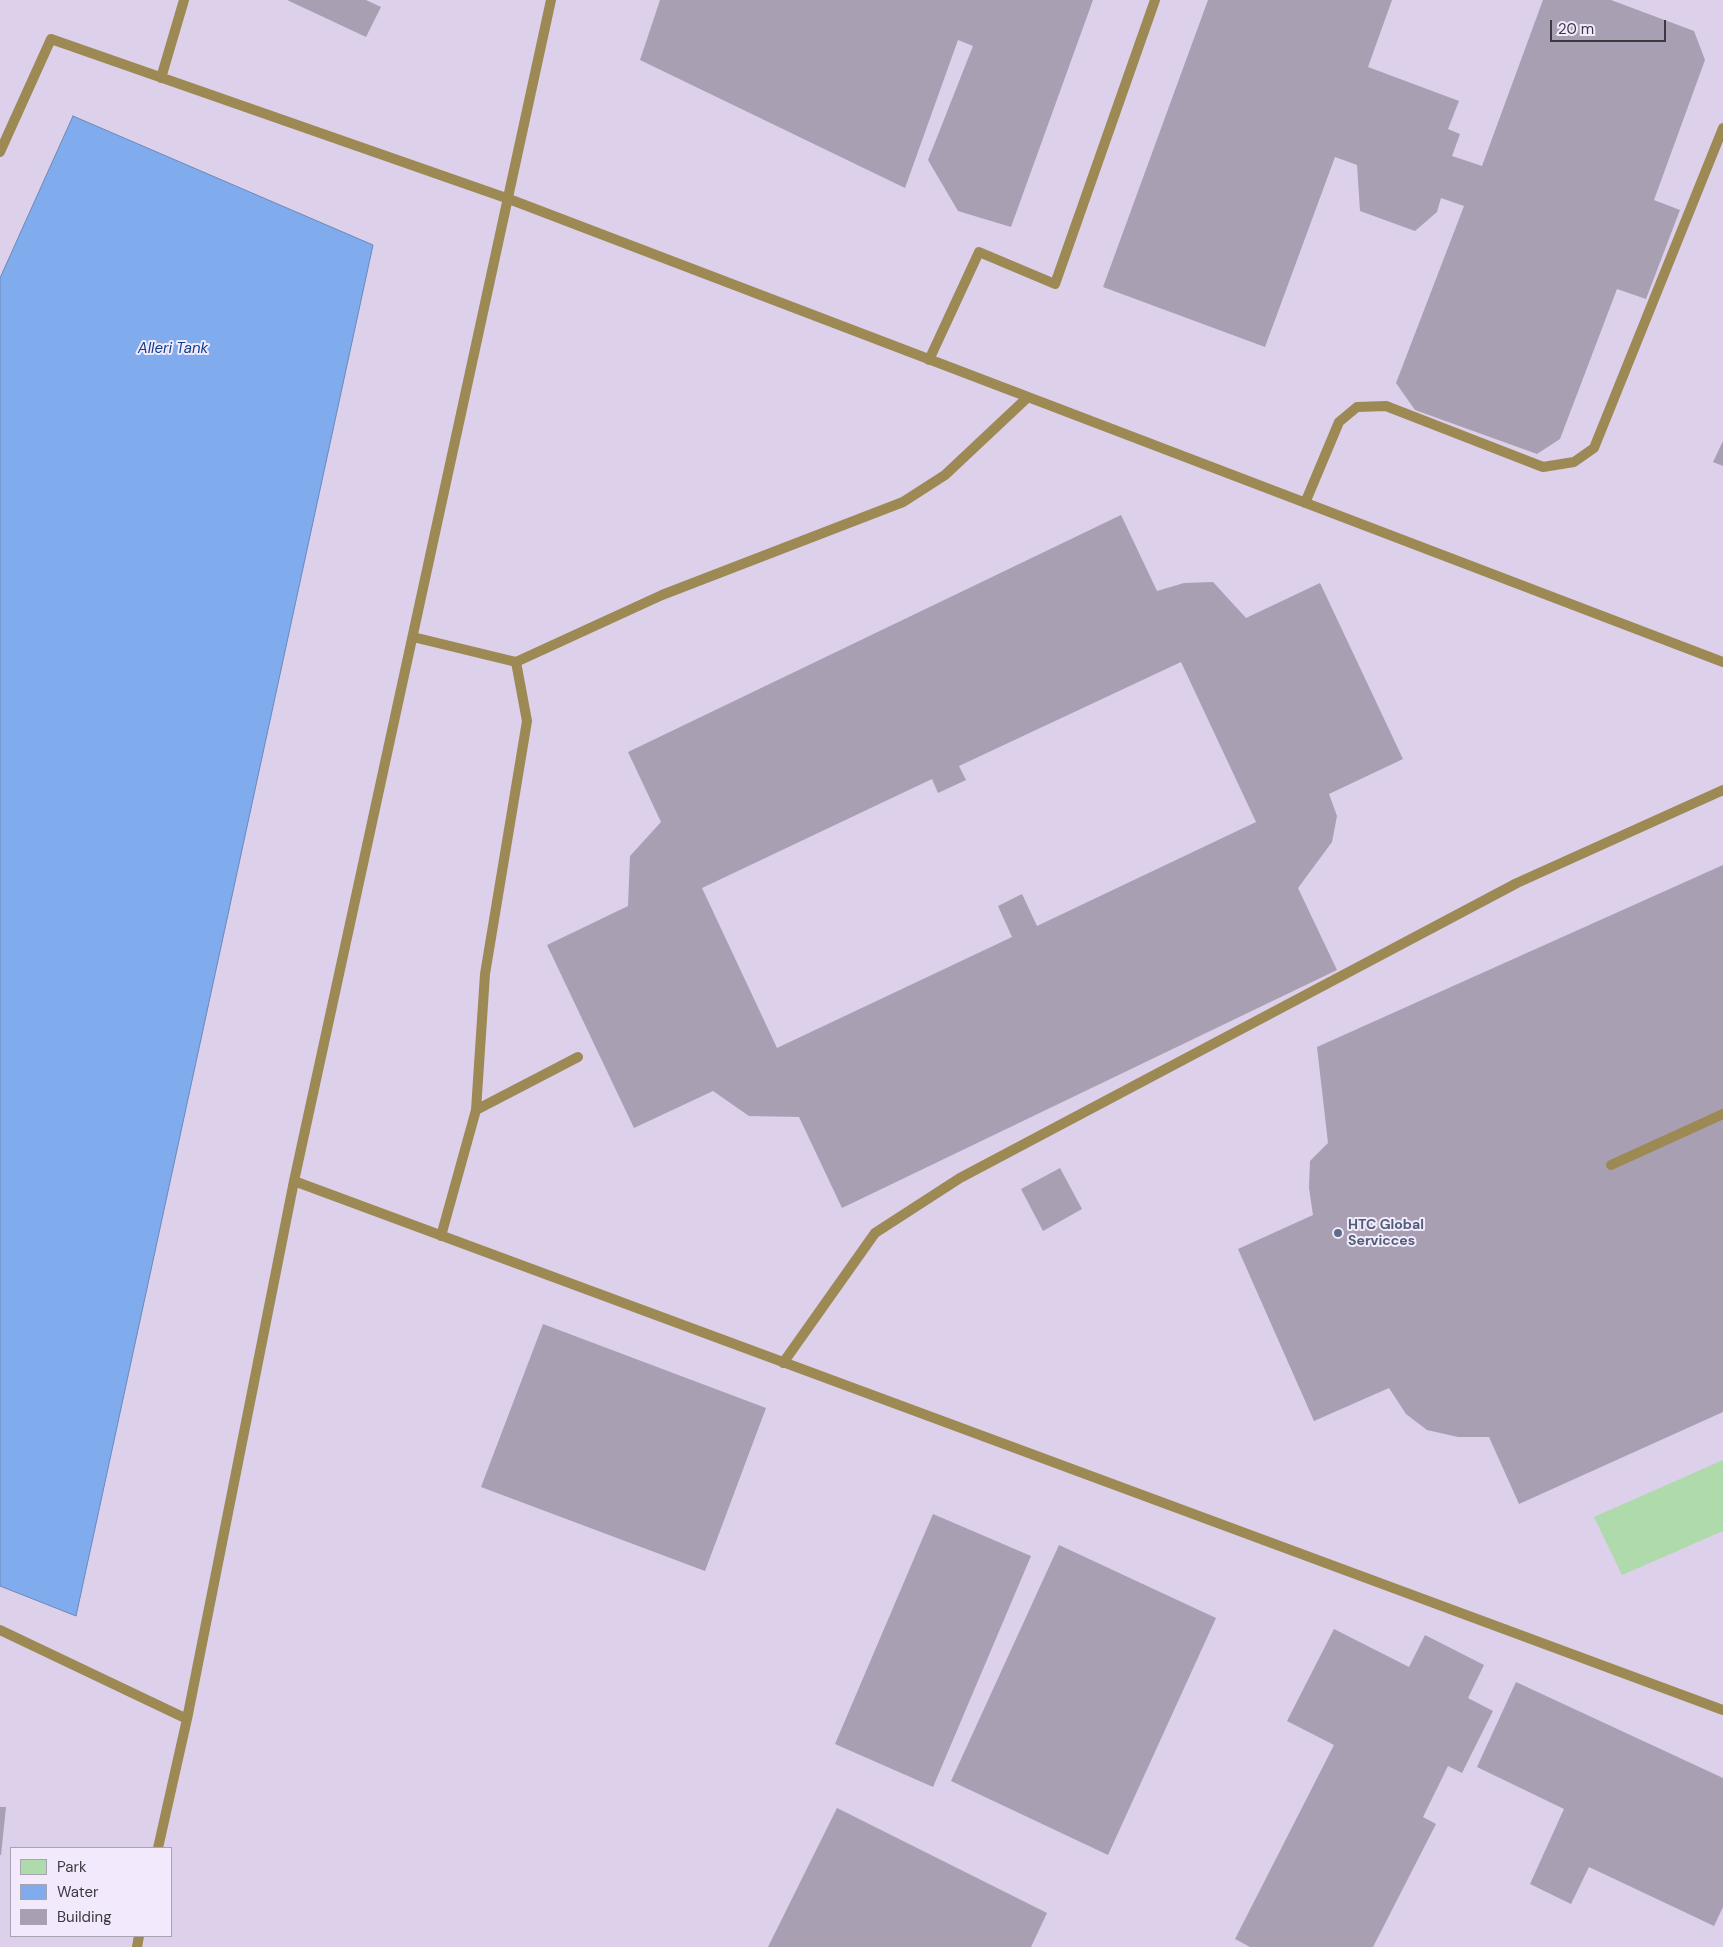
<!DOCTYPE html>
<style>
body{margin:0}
#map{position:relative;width:1723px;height:1947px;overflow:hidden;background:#e5dcef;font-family:"DM Sans",sans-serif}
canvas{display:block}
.legend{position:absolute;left:10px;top:1847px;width:162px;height:90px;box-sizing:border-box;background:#f2e9fc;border:1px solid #a9a3b1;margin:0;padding:6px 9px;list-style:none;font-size:15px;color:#3c3941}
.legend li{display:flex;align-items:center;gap:10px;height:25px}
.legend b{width:25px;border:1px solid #a9a3b1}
.scale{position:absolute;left:1550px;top:20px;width:116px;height:22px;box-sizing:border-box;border:2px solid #3c3941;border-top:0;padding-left:6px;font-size:15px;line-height:18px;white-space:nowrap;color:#3c3941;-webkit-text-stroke:4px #f2e9fc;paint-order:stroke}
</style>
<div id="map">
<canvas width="1723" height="1947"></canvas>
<ul class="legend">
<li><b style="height:14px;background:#aedaac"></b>Park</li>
<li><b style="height:14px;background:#80abed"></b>Water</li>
<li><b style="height:14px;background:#a8a0b2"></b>Building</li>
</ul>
<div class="scale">20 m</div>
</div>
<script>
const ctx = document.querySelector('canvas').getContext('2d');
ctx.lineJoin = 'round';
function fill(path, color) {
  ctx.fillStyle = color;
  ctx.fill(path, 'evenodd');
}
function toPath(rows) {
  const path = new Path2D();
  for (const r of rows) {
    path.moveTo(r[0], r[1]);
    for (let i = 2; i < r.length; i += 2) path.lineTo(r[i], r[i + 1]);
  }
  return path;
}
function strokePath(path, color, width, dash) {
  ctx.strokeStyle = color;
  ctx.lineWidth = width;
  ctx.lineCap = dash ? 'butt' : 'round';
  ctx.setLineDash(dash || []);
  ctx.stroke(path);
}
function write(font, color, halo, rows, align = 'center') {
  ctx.font = font + ' "DM Sans",sans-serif';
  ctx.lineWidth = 4;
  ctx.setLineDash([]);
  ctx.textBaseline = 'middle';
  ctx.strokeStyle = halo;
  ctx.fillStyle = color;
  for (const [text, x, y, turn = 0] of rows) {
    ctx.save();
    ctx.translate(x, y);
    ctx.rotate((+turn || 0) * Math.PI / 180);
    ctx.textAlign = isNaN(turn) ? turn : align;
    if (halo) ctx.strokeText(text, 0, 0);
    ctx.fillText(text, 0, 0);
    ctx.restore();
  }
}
const built = toPath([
 [0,0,1723,0,1723,1947,0,1947],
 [11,1848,171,1848,171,1936,11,1936]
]);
const green = toPath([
 [1723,1460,1723,1531,1622,1575,1594,1517]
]);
const water = toPath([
 [73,116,373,245,76,1616,0,1586,0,278,73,116]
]);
const building = toPath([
 [287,0,366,0,381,7,366,37],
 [660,0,1093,0,1011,227,958,211,928,160,973,46,958,40,905,188,640,60],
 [1208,0,1392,0,1368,67,1459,101,1448,129,1460,134,1452,156,1482,166,1543,0,1611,0,1694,31,1705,60,1654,200,1680,210,1646,299,1617,289,1560,439,1537,454,1415,410,1396,383,1464,206,1441,198,1437,212,1415,231,1360,211,1357,165,1335,157,1265,347,1103,287],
 [1723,441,1723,466,1713,462],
 [1121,515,1157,591,1184,583,1213,582,1246,618,1320,583,1403,759,1329,794,1337,816,1332,842,1298,888,1337,970,842,1208,799,1117,749,1116,713,1091,634,1128,547,945,628,906,630,856,661,822,628,752],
 [1181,662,1256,822,1037,926,1022,894,998,906,1012,937,777,1048,702,888,932,779,938,793,966,780,959,766],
 [1723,865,1723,1412,1519,1504,1489,1437,1458,1437,1427,1430,1406,1414,1389,1388,1314,1421,1238,1249,1313,1215,1309,1188,1310,1161,1328,1143,1317,1047],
 [1060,1168,1082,1209,1043,1231,1021,1189],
 [543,1324,766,1408,705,1571,481,1487],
 [933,1514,1031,1556,933,1787,835,1744],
 [1059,1545,1216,1618,1108,1855,951,1781],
 [1334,1629,1409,1667,1425,1635,1484,1665,1468,1698,1493,1711,1462,1773,1448,1766,1423,1817,1436,1824,1373,1947,1250,1947,1235,1939,1334,1745,1287,1721],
 [1516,1682,1723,1778,1723,1907,1714,1926,1589,1867,1571,1904,1530,1884,1564,1809,1477,1767],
 [0,1807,6,1807,1,1855,0,1855],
 [837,1808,1047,1913,1031,1947,768,1947]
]);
const lane = toPath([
 [161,78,184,0],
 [0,152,51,39,509,199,1723,662],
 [929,360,979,252,1055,284,1155,0],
 [1305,503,1339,422,1357,407,1386,406,1543,467,1574,462,1594,448,1723,128],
 [413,637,516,662,662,595,903,502,945,475,1028,397],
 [476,1110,578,1057],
 [1611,1165,1723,1114],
 [294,1181,1723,1710],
 [441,1236,476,1110,485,974,527,721,516,662],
 [783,1363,875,1233,960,1178,1517,883,1723,790],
 [0,1630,187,1719],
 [158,1848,187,1719,294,1181,551,0],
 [137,1947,139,1936]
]);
const markers = [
 [1338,1233,5,"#5c6f8a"]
];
const serviceNames = [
 ["HTC Global",1348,1225],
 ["Servicces",1348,1241]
];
const waterNames = [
 ["Alleri Tank",173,349]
];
fill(built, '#dcd0ea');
fill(green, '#aedaac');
fill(water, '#80abed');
strokePath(water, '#6c89b9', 1);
fill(building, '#a8a0b2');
strokePath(lane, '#9d8954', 10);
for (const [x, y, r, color] of markers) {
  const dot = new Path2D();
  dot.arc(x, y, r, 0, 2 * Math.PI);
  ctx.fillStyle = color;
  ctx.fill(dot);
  strokePath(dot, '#f2e9fc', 2);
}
write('bold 14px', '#4e5e75', '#f2e9fc', serviceNames, 'left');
write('italic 15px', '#0b408c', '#f2e9fc', waterNames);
</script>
